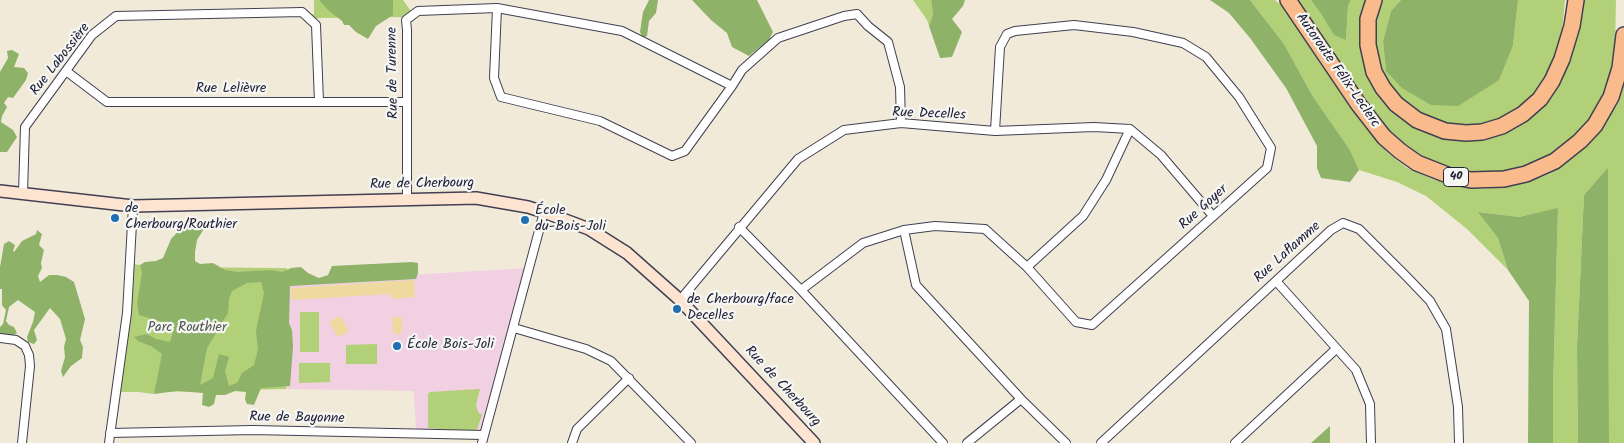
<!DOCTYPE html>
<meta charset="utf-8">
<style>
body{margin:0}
canvas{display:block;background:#f2ead8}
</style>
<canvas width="1624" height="443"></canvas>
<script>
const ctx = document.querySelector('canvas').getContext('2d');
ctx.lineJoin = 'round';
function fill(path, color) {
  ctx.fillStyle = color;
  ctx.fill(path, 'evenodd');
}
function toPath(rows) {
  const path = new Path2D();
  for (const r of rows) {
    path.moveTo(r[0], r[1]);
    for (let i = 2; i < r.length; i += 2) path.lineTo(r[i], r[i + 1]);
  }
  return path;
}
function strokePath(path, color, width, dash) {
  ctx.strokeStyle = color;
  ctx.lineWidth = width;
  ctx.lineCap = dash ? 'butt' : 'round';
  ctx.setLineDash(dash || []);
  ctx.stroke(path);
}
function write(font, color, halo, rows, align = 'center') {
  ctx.font = font + ' Kalam,sans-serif';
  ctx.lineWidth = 4.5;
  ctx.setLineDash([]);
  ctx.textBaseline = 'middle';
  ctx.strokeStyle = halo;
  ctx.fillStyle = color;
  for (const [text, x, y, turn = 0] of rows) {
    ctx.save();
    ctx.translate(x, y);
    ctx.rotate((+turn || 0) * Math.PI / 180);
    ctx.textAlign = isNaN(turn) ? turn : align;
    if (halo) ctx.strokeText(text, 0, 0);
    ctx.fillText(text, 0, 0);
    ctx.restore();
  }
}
const built = toPath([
 [530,268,484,435,416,430,414,391,286,389,286,282]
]);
const green = toPath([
 [314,0,403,0,413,14,407,17,319,18,310,20,306,16,314,14],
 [913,0,931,0,933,14,929,26,927,20],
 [1250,0,1275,0,1285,9,1359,119,1389,154,1407,168,1432,179,1459,186,1482,189,1510,186,1529,182,1549,174,1564,165,1585,148,1603,127,1619,102,1624,83,1624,443,1609,443,1608,169,1584,195,1577,347,1578,443,1553,443,1553,389,1558,209,1518,217,1479,212,1498,238,1508,270,1467,229,1426,196,1397,182,1359,170,1350,150,1312,95,1284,44],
 [1296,0,1311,0,1346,40,1348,6,1351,0,1370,0,1363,36,1400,116,1487,137,1517,127,1545,102,1582,0,1616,0,1615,48,1609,77,1597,108,1577,137,1552,157,1511,172,1474,174,1441,167,1406,149,1379,124],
 [1381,0,1401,0,1391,11,1383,41,1386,71,1513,45,1518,0,1565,0,1561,43,1546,81,1525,108,1493,125,1466,126,1443,125,1424,118,1394,93,1374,51,1379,4],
 [133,264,140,265,141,267,287,268,286,389,154,392,154,394,138,392,116,392],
 [300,312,319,312,319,352,300,352],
 [377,344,377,364,346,364,346,345],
 [299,363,330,363,330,382,299,383],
 [480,389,476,405,478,412,482,415,476,432,428,428,428,394,430,392]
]);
const forest = toPath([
 [319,0,393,0,393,15,376,26,368,39,356,32,349,25,344,25,342,21,328,10],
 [649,0,658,0,656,13,649,21,647,36,643,38,640,32,643,12],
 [692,0,757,0,773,32,769,40,749,56,732,47,727,33,711,20],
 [931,0,965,0,963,6,952,19,962,32,952,57,940,58,929,26,933,14],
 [1210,0,1250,0,1284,44,1312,95,1350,150,1359,170,1350,182,1321,178,1317,168,1317,146,1286,88,1250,38,1229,13],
 [1311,0,1351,0,1348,6,1346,40,1334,35,1322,15],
 [1401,0,1518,0,1513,45,1499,80,1458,106,1431,105,1402,88,1386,71,1383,41,1391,11],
 [12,50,19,54,14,67,24,68,28,73,26,80,13,98,8,97,4,103,7,107,2,116,1,122,13,130,17,137,7,152,0,152,0,72,8,58,7,51],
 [1608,168,1609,443,1578,443,1577,347,1584,195],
 [1558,208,1553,389,1553,443,1528,443,1529,301,1508,270,1498,238,1478,212,1519,217],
 [198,220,203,221,205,227,197,240,195,252,195,261,200,264,213,263,225,270,237,272,271,270,282,272,291,268,301,267,308,273,319,278,328,275,332,266,412,262,418,263,418,273,416,279,290,286,289,323,292,330,293,347,290,386,261,388,254,405,247,404,245,399,246,392,235,391,225,395,216,395,214,404,209,407,202,405,203,393,177,391,154,394,162,354,151,346,138,341,134,337,147,334,156,339,170,342,173,332,169,324,139,315,137,303,142,273,140,265,145,262,156,261,163,258,171,239,186,223],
 [261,282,264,293,256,331,258,349,254,365,242,373,237,383,229,386,225,371,229,357,219,354,213,378,200,385,207,348,228,313,229,299,232,291,247,283],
 [37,230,42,234,39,245,44,250,41,263,42,268,38,276,40,282,49,275,57,275,66,277,74,282,85,319,80,340,83,347,82,358,71,366,63,377,61,371,65,357,64,347,66,339,60,319,50,308,34,330,37,340,34,344,28,342,27,337,33,322,35,312,18,300,9,307,6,321,9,325,14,327,17,333,11,337,1,334,0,332,0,327,3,324,6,310,2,305,2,289,0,289,0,267,4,244,9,241,15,245,13,251,14,252,22,241,36,234],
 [1330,426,1330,443,1311,443]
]);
const sand = toPath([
 [414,280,415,297,392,299,390,294,292,300,291,288],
 [340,316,349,331,338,337,329,322],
 [392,317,402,317,402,331,399,335,393,332]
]);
const street = toPath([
 [497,8,494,78,501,97,600,121,672,156,685,151,732,86,742,70,778,38,844,16,857,14,868,26,888,42,900,87,901,123],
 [66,71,107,102,407,102],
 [23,193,25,127,92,35,116,16,302,12,316,25,319,102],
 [407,201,407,30,406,20,418,11,497,8,622,31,732,86],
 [739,227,801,290,943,443],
 [904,230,916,285,1021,399,1066,443],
 [1027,267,1083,216,1106,180,1130,129],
 [1276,281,1356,370,1370,404,1371,443],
 [801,290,863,243,904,230,935,226,985,229,1027,267,1076,322,1092,325,1267,168,1271,148,1239,97,1206,57,1183,43,1133,32,1074,25,1015,31,1007,34,1000,47,995,131],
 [680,300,798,159,844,130,901,123,995,131,1094,127,1130,129,1161,155,1213,216],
 [514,328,586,349,611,361,691,443],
 [0,338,16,340,25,346,29,355,30,366,22,443],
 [110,433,253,430,484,435],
 [109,443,127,313,133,206],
 [482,443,544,212],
 [572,443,577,429,629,378],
 [967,443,1021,399],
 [1101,443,1331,230,1343,223,1359,229,1407,277,1430,301,1446,329,1458,407,1459,443],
 [1235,443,1336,349]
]);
const secondary = toPath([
 [0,191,133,206,476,198,528,207,544,212,589,229,627,253,680,300,814,443]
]);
const highway = toPath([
 [1288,0,1359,105,1384,137,1400,151,1417,163,1450,176,1471,180,1504,179,1526,174,1555,161,1580,141,1595,125,1611,97,1620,68,1624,35],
 [1374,0,1368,19,1368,45,1374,72,1383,88,1396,104,1417,120,1445,131,1466,133,1482,132,1502,126,1523,114,1540,99,1552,81,1562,59,1572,26,1576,0]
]);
const markers = [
 [115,218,5,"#1f6fb2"],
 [525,220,5,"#1f6fb2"],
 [677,309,5,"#1f6fb2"],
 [397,346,5,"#1f6fb2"]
];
const shields = [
 [1456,177,25]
];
const shieldNames = [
 ["40",1456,177]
];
const streetNames = [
 ["Rue Labossière",61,60,-52],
 ["Autoroute Félix-Leclerc",1337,71,55],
 ["Rue de Turenne",394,73,-91],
 ["Rue Lelièvre",231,90],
 ["Rue Decelles",929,115,2],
 ["Rue de Cherbourg",422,185,-1],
 ["Rue Goyer",1204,208,-42],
 ["Rue Laflamme",1288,253,-42],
 ["Rue de Cherbourg",782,387,47],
 ["Rue de Bayonne",297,419,1]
];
const poiNames = [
 ["de",125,210],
 ["Cherbourg/Routhier",125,226],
 ["École",535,212],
 ["du-Bois-Joli",535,228],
 ["de Cherbourg/face",687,301],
 ["Decelles",687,317],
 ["École Bois-Joli",407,346]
];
const parkNames = [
 ["Parc Routhier",187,329]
];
fill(built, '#f1d0e2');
fill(green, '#b2d077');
fill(forest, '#8db268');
fill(sand, '#eeda9e');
strokePath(street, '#414053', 10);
strokePath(secondary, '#414053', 14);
strokePath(highway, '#414053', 18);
strokePath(street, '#fff', 8);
strokePath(secondary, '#fde4d1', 11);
strokePath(highway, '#fabb8c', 15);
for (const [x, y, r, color] of markers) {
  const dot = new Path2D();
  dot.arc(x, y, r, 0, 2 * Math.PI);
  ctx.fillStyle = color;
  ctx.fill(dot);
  strokePath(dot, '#f6f6f2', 2);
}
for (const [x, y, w] of shields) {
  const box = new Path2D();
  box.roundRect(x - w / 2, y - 9.5, w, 19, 4);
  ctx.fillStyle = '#f6f6f2';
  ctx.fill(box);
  strokePath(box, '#22223b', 1);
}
write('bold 12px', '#22223b', null, shieldNames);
write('14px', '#22223b', '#f6f6f2', streetNames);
write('14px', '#22223b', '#f6f6f2', poiNames, 'left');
write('14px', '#4d564d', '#f6f6f2', parkNames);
</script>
